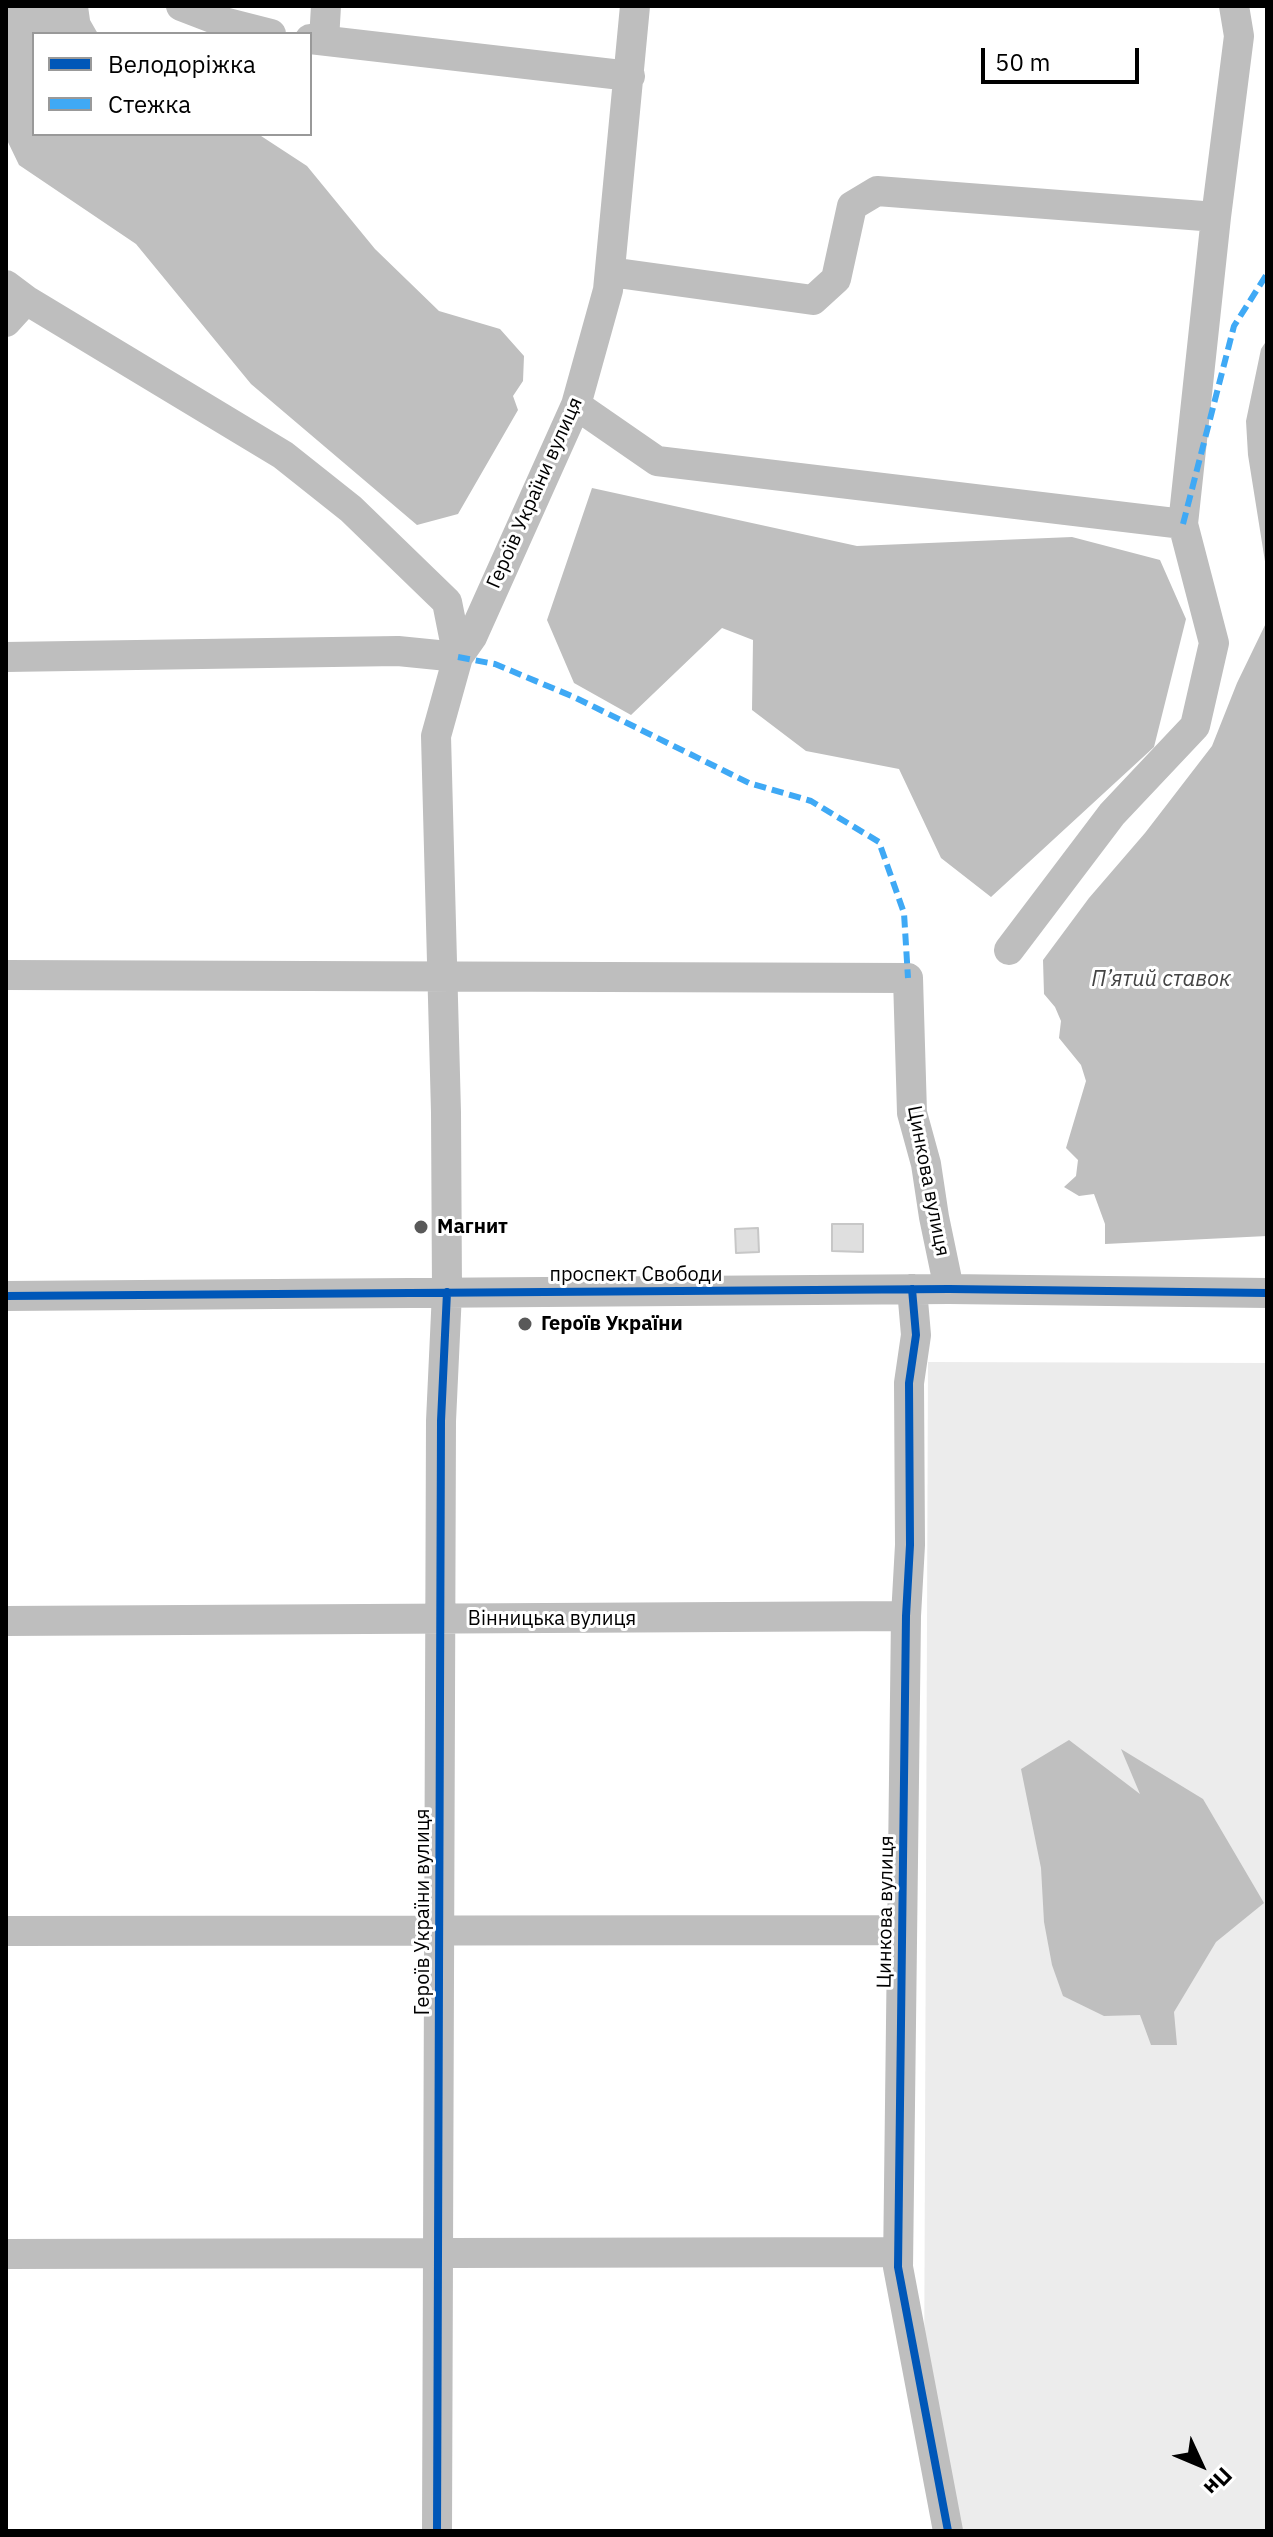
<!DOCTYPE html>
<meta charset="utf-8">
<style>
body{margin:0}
#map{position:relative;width:1273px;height:2537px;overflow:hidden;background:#fff;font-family:"IBM Plex Sans",sans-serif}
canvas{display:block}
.frame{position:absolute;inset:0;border:8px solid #000;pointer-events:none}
.legend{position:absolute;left:32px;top:32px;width:280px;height:104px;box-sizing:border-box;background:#fff;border:2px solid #999;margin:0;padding:10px 14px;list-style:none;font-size:24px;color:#000}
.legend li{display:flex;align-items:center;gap:16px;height:40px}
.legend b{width:40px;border:2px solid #999}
.north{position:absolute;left:1161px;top:2425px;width:80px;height:80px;-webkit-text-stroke:6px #fff;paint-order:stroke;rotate:134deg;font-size:22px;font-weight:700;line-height:32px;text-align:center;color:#000}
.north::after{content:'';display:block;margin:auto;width:28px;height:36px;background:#000;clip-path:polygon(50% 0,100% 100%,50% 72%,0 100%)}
.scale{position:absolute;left:981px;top:48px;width:158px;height:36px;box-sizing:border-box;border:4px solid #000;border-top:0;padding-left:10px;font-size:24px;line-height:28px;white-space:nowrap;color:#000;-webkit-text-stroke:6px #fff;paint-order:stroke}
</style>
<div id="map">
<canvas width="1273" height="2537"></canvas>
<div class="frame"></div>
<ul class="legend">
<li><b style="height:10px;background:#0057b8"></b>Велодоріжка</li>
<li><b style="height:10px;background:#3fa9f5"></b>Стежка</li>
</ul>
<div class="north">Пн</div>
<div class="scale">50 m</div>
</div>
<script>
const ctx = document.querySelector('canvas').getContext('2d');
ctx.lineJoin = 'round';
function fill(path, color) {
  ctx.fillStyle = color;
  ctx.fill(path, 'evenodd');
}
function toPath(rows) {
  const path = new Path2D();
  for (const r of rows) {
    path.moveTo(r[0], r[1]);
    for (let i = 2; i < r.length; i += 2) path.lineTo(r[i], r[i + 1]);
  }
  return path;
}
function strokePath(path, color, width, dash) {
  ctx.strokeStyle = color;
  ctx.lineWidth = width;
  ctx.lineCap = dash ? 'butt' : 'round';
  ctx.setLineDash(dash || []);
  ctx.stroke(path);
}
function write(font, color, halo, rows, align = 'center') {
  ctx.font = font + ' "IBM Plex Sans",sans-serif';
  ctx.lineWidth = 6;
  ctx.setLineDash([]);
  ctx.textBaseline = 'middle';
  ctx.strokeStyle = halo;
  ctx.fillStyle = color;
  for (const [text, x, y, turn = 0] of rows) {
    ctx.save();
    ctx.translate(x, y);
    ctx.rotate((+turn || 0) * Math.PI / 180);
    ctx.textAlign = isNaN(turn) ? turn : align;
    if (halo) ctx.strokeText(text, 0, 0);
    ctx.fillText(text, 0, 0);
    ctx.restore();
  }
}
const green = toPath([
 [928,1362,1267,1363,1267,2531,958,2531,924,2406]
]);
const water = toPath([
 [6,6,88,6,90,20,98,34,34,34,34,134,258,134,307,166,375,249,439,311,500,329,524,356,523,381,513,396,518,410,458,514,417,525,251,384,136,244,19,165,6,138],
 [1267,340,1267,574,1248,455,1246,421,1261,349],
 [592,488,857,546,1072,537,1160,560,1186,619,1154,747,991,897,941,858,899,769,806,751,752,710,753,640,722,628,631,715,574,683,547,620],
 [1267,621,1267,1236,1105,1244,1105,1224,1094,1194,1079,1196,1064,1187,1076,1176,1078,1160,1066,1148,1086,1081,1081,1065,1059,1038,1061,1021,1055,1007,1044,994,1043,960,1089,898,1145,833,1212,746,1237,683],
 [1069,1740,1140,1794,1121,1749,1203,1799,1264,1903,1216,1942,1174,2012,1177,2045,1151,2045,1140,2015,1104,2016,1063,1996,1052,1965,1044,1922,1041,1868,1021,1769]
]);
const building = toPath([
 [832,1224,863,1224,863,1252,832,1251,832,1224],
 [758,1228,759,1252,736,1253,735,1229,758,1228]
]);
const minor = toPath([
 [181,6,220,21,271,34],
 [310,39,630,76],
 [324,40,326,6],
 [610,272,813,300,836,279,852,206,877,191,1216,217],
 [6,285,26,300,283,455,351,509,447,602,458,657,398,651,6,657],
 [6,322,26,300],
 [576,405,657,461,1183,524,1214,643,1195,726,1112,814,1009,950],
 [1183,524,1216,217,1239,36,1234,6],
 [6,975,908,978,912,1113,926,1164,934,1217,949,1289],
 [912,1289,916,1335,909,1383,910,1545,906,1616,898,2267,948,2531],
 [6,1296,949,1289,1267,1293],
 [6,1621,906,1616],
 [6,1931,902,1930],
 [6,2254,898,2252],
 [437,2531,441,1421,447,1292,446,1112,436,736,458,657,472,637,576,405,608,290,635,6]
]);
const quiet = toPath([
 [1183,524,1234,326,1267,274],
 [458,657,495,664,574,697,749,783,811,801,879,842,904,913,908,978]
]);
const cycleway = toPath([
 [912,1289,916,1335,909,1383,910,1545,906,1616,898,2267,948,2531],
 [6,1296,949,1289,1267,1293],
 [437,2531,441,1421,447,1292]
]);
const markers = [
 [421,1227,8,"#595959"],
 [525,1324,8,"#595959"]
];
const streetNames = [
 ["Героїв України вулиця",535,493,-66],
 ["Цинкова вулиця",928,1181,79],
 ["проспект Свободи",636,1275],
 ["Вінницька вулиця",552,1619],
 ["Героїв України вулиця",423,1912,-90],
 ["Цинкова вулиця",886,1912,-89]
];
const poiNames = [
 ["Магнит",437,1227],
 ["Героїв України",541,1324]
];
const waterNames = [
 ["П’ятий ставок",1161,980]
];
fill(green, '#ececec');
fill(water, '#bfbfbf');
fill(building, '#dfdfdf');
strokePath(building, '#c7c7c7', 2);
strokePath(minor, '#bebebe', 30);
strokePath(quiet, '#3fa9f5', 6, [12, 6]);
strokePath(cycleway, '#0057b8', 8);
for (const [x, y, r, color] of markers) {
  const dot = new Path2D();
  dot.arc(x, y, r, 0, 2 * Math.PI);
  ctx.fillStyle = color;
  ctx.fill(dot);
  strokePath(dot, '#fff', 3);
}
write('20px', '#000', '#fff', streetNames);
write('bold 20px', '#000', '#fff', poiNames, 'left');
write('italic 22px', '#444', '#fff', waterNames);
</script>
